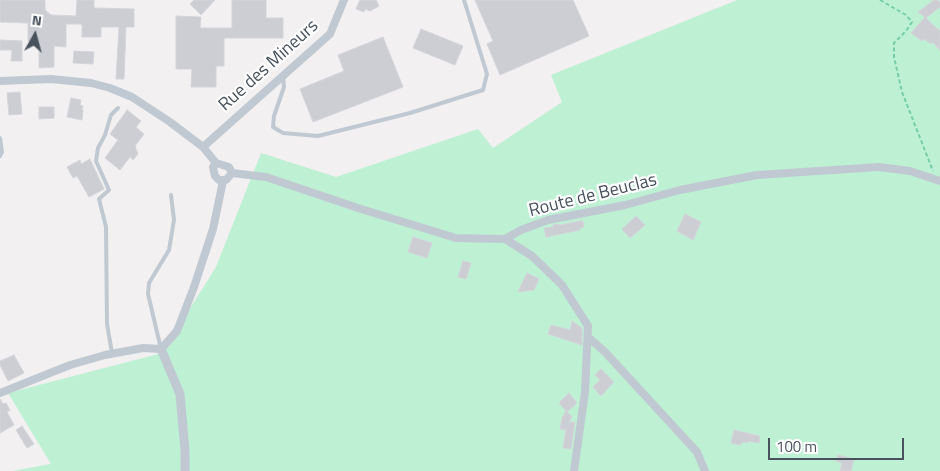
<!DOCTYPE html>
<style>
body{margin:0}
#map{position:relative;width:940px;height:471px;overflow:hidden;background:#f2f0f0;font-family:"Titillium Web",sans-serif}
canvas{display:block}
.north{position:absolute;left:10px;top:10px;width:50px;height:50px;-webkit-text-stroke:4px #fff;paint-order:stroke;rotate:7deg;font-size:14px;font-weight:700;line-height:20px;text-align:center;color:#47525d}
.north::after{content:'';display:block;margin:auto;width:18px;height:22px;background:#47525d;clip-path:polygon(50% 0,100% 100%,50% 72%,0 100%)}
.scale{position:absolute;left:768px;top:438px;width:136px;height:22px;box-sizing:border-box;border:2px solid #47525d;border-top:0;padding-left:6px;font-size:15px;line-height:18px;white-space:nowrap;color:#47525d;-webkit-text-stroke:4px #fff;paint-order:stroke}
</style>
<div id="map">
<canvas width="940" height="471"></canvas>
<div class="north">N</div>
<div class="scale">100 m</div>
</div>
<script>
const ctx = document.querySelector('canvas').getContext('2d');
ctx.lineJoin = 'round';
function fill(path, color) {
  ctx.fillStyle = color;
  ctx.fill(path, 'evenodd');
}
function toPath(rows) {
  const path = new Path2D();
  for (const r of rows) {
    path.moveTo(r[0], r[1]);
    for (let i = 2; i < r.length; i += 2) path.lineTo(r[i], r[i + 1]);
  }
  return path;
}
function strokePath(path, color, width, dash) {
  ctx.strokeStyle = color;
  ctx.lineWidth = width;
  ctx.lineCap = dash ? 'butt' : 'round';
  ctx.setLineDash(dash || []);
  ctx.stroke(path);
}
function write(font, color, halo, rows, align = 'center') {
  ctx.font = font + ' "Titillium Web",sans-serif';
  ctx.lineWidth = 4.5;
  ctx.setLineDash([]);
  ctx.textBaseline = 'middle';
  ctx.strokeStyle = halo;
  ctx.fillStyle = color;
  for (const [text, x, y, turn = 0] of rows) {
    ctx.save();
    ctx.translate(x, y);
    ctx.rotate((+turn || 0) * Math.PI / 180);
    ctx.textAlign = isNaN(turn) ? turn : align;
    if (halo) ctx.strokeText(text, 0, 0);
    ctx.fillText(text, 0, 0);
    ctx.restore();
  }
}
const green = toPath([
 [737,0,940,0,940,471,12,471,51,464,8,393,162,353,216,267,261,153,336,177,478,129,493,148,562,102,551,75]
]);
const building = toPath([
 [0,0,45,0,45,10,51,15,76,16,77,0,94,0,94,8,134,9,134,27,126,27,124,79,116,79,119,27,101,27,101,37,82,37,82,24,66,24,66,47,54,46,54,67,39,68,39,41,28,41,28,23,0,22,0,0],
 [194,0,215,0,201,15,190,4,194,0],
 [232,0,266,0,266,18,283,18,283,38,224,38,224,66,216,66,216,87,191,87,192,69,176,69,176,16,201,17,200,28,232,28,232,0],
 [360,0,376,0,379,6,370,11,365,9,364,12,356,9,360,0],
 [475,0,573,0,589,36,500,75,487,44,493,41,475,0],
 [934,0,938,0,940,3,940,7,926,18,940,31,940,51,933,42,931,44,924,39,922,41,911,33,925,17,918,12,934,0],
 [421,29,463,46,455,65,413,48,421,29],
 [383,37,403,87,313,122,300,89,344,71,338,55,383,37],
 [0,40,22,41,22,61,11,61,12,50,0,50,0,40],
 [74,51,94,52,93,64,73,63,74,51],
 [20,92,22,114,9,115,7,93,20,92],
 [71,98,81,100,80,105,83,106,82,110,83,110,82,120,67,117,71,98],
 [39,107,54,107,54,118,39,119,39,107],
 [127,110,141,121,136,127,144,134,135,146,138,154,133,160,130,157,120,170,105,158,118,140,110,134,127,110],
 [90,159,104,189,89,197,77,176,73,178,67,167,80,160,81,164,90,159],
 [685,214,701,222,693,240,677,231,685,214],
 [636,216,645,225,630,238,622,229,636,216],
 [580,221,583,221,584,227,580,228,580,230,546,237,544,228,553,227,553,225,559,224,560,225,580,221],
 [413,237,432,243,427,258,408,252,413,237],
 [463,261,471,263,466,279,458,277,463,261],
 [527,273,539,279,534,290,518,292,527,273],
 [572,321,582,328,582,345,548,334,551,325,570,330,572,321],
 [14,355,24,373,8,381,0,365,0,361,14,355],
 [601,369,614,382,601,396,593,387,600,380,595,375,601,369],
 [569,393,577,403,567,412,572,417,569,422,575,422,571,449,563,448,566,430,560,429,562,418,566,411,559,403,569,393],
 [0,399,3,404,6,403,10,410,7,412,14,425,0,433,0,399],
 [22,426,34,444,27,448,16,430,22,426],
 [734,430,760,436,759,443,748,441,748,443,743,442,740,445,731,443,734,430],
 [838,455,854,459,851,471,840,471,842,463,836,461,838,455]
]);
const path = toPath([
 [880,0,906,15,912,22,906,31,894,43,894,57,902,92,933,171]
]);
const service = toPath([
 [283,77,284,87,274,116,273,127,283,133,318,136,410,113,483,90,487,74,464,0],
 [0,138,2,152,0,156],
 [161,349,148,294,149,283,169,250,174,220,171,195],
 [112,353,107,324,106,227,99,199,109,190,96,161,98,148,105,135,111,115,118,108]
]);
const minor = toPath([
 [0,81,51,79,91,83,110,88,132,97,170,122,203,147,216,163],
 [203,147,330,34,344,0],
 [216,163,229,167,232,173,226,180,219,180,215,176,213,167,216,163],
 [232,173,266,177,361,209,456,238,505,239,521,230,548,220,625,205,680,190,757,175,879,167,910,171,940,181],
 [505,239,532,256,562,285,588,326,585,392,574,471],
 [588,337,605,352,697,452,705,471],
 [0,393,70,365,105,355,143,348,161,349,177,331,194,287,213,229,223,181]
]);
const tertiary = toPath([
 [161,349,180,394,185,451,185,471]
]);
const streetNames = [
 ["Rue des Mineurs",269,66,-42],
 ["Route de Beuclas",593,196,-14]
];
fill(green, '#bef0d4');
fill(building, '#ccced4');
strokePath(building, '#d4d5db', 1);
strokePath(path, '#75cea8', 2, [4, 2.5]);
strokePath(service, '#c0c9d2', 4);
strokePath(minor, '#c0c9d2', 8);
strokePath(tertiary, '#c0c9d2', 9);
write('18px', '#47525d', '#fff', streetNames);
</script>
